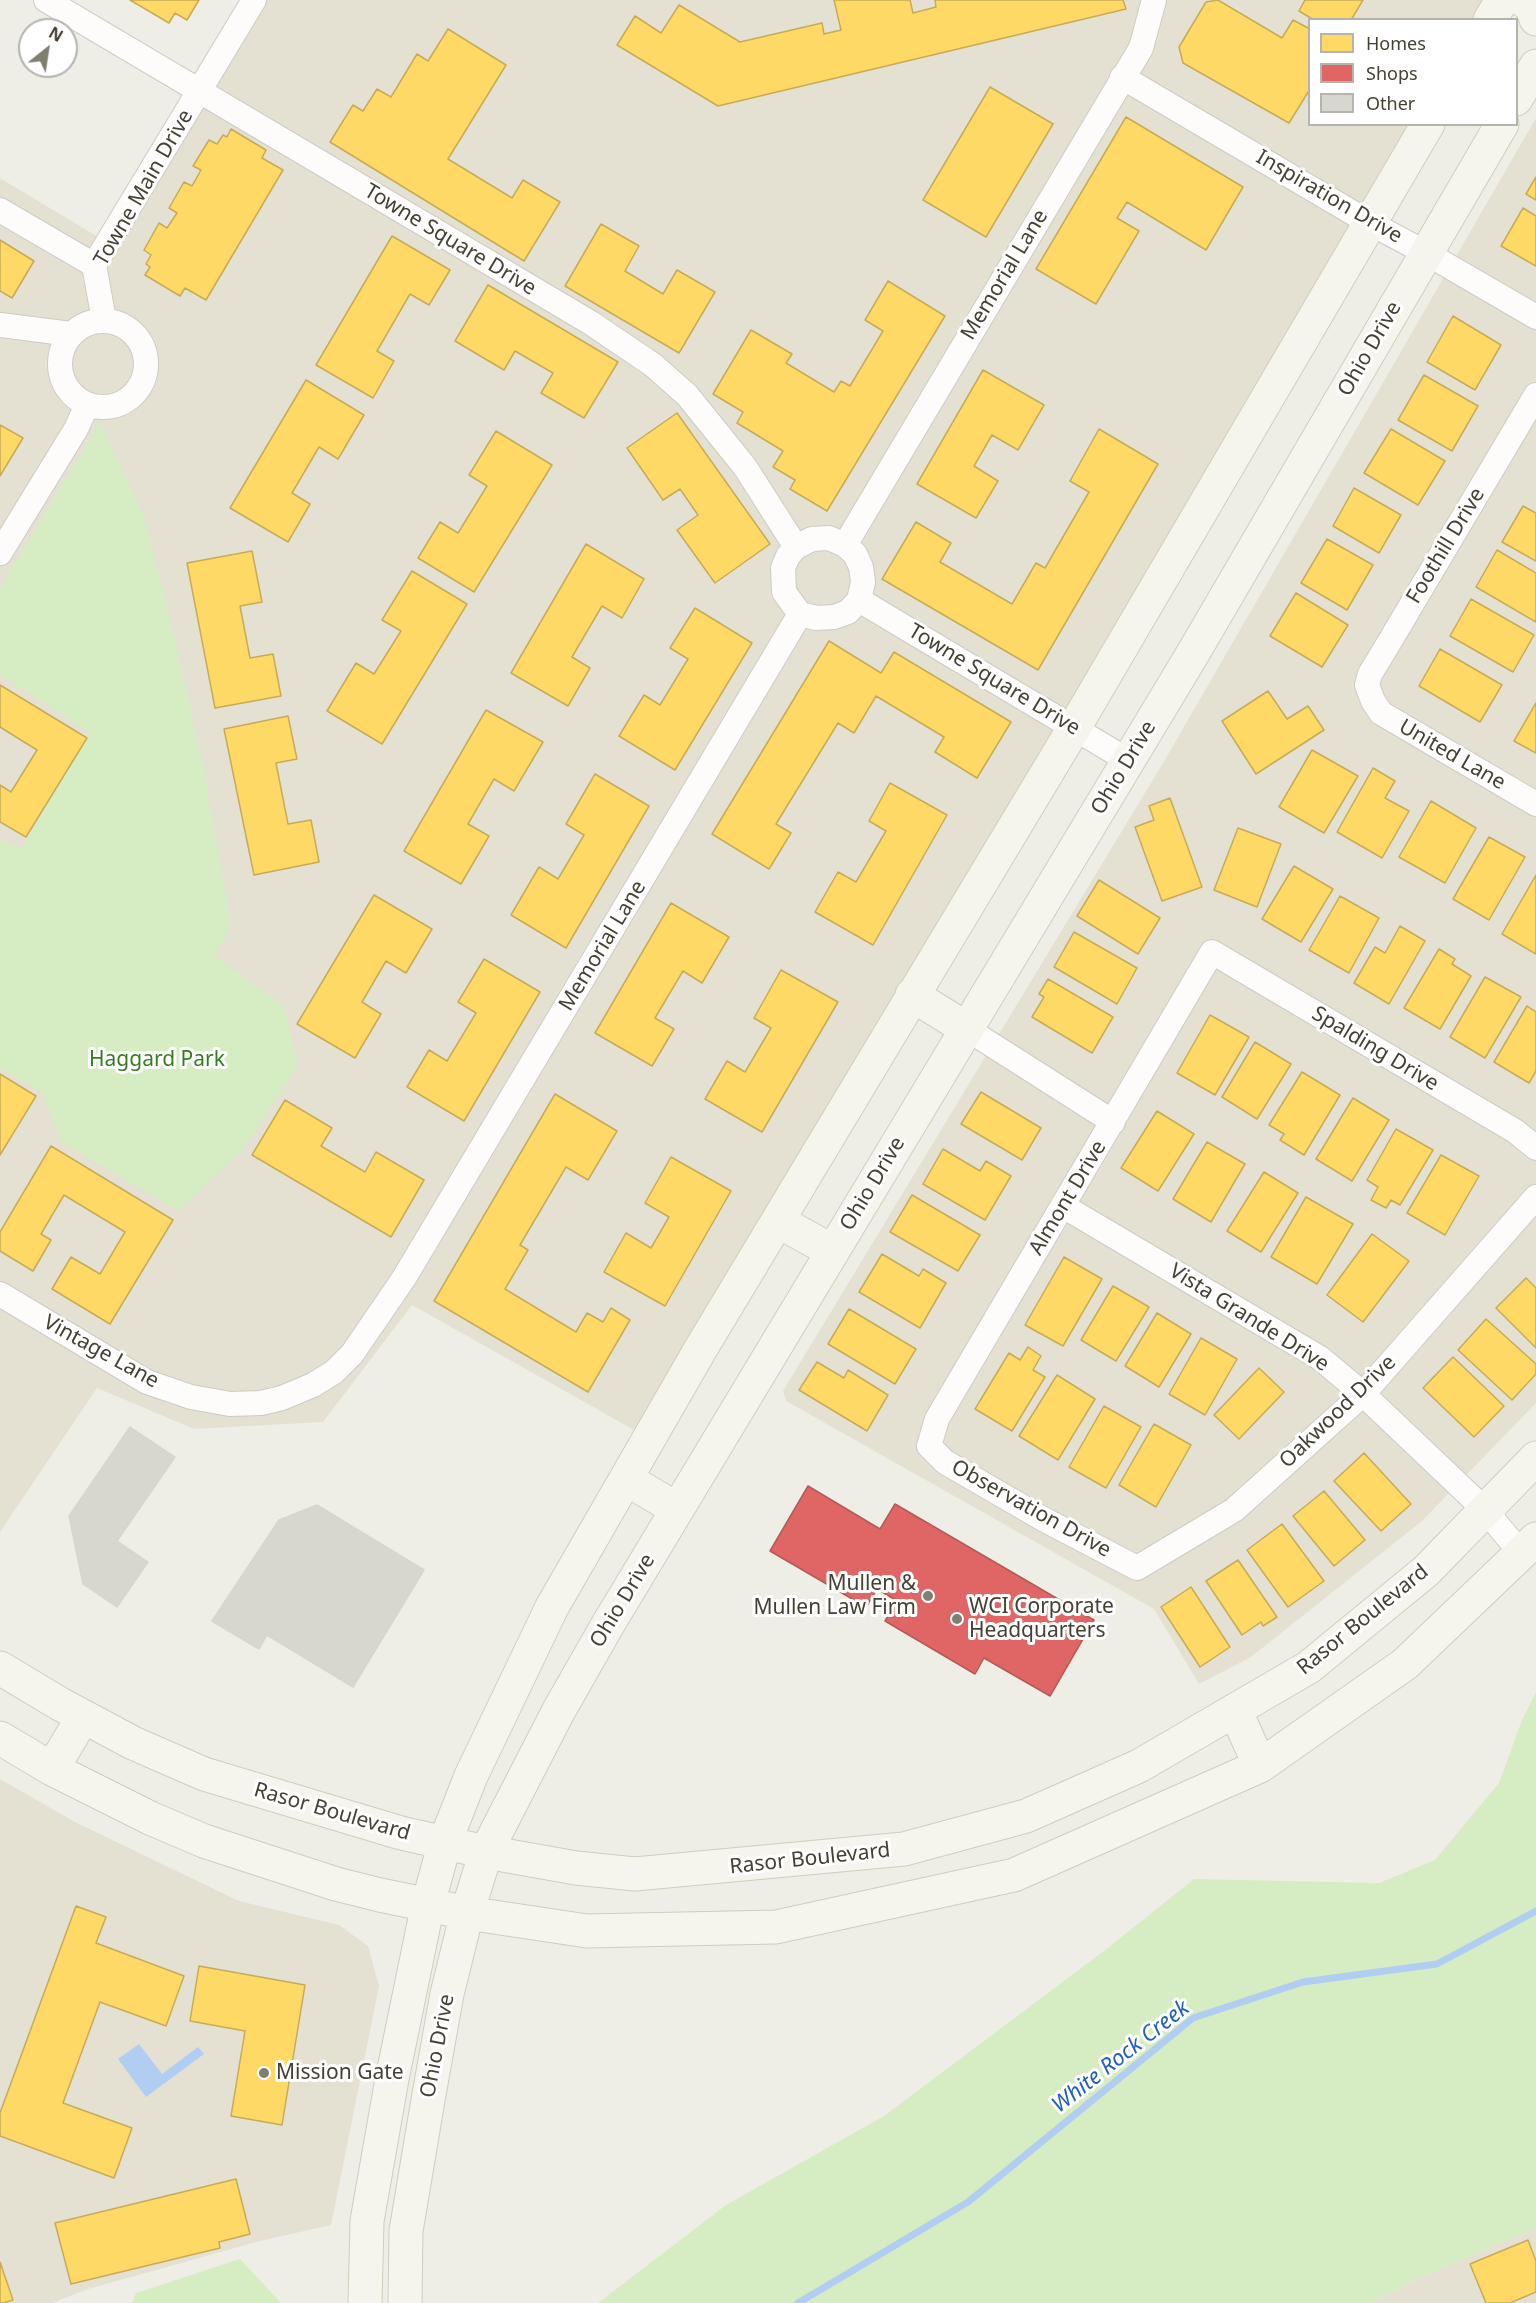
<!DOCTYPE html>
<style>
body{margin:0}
#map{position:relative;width:1536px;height:2303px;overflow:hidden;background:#efeee6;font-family:"Noto Sans",sans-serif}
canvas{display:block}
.legend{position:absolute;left:1308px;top:18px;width:210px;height:108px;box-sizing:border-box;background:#fff;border:2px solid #b5b3ad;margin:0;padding:8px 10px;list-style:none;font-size:18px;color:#454132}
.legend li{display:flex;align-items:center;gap:12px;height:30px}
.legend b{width:30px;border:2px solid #b5b3ad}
.north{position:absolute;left:18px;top:18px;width:60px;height:60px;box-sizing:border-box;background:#fff;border:2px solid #b5b3ad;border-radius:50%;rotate:30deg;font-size:16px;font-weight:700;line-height:24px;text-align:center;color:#454132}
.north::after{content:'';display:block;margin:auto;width:21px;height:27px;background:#807e71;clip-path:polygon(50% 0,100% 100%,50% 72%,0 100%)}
</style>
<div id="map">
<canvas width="1536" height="2303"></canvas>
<ul class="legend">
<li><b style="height:16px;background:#ffd966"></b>Homes</li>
<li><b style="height:16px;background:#e06666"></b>Shops</li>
<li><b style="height:16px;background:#d8d7ce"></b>Other</li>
</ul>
<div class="north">N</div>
</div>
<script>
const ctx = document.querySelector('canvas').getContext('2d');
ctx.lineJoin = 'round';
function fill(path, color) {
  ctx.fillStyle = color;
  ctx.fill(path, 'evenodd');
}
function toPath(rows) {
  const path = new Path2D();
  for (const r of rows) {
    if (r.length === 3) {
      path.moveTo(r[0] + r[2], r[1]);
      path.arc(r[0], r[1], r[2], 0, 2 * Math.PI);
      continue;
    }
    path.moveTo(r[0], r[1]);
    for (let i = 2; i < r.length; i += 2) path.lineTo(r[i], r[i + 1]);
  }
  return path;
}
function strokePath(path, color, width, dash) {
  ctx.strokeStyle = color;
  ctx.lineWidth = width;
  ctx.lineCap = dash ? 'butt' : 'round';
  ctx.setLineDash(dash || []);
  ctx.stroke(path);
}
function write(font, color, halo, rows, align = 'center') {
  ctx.font = font + ' "Noto Sans",sans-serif';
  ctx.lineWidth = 6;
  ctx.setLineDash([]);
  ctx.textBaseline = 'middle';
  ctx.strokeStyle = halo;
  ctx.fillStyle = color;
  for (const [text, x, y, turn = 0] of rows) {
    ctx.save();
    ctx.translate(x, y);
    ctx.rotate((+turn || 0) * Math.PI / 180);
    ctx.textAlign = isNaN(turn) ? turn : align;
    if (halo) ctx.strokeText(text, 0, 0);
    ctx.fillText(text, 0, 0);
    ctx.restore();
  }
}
const residential = toPath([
 [265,0,1487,0,1475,19,1310,20,1310,124,1414,125,1224,446,634,1430,412,1305,323,1422,194,1429,97,1388,0,1532,0,178,115,247],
 [1536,118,1536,1403,1422,1521,1251,1657,1199,1684,1154,1609,786,1401,783,1391,1163,763],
 [0,1779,75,1822,239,1901,339,1925,368,1946,379,1986,331,2225,260,2241,88,2289,52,2303,0,2303],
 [1536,2228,1536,2303,1370,2303,1419,2278]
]);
const green = toPath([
 [100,422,143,515,170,618,204,770,231,925,214,956,284,1006,298,1065,241,1152,178,1210,60,1141,43,1093,0,1068,0,840,22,848,89,732,0,674,0,588],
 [1536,1692,1536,2228,1419,2278,1370,2303,598,2303,726,2205,884,2116,1109,1947,1194,1879,1379,1883,1435,1860,1499,1783,1522,1720],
 [240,2259,281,2303,132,2303,136,2293]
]);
const water = toPath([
 [139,2044,162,2074,198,2047,204,2054,146,2097,118,2059]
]);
const homes = toPath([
 [130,0,199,0,187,20,175,13,169,23,130,0],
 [834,0,910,0,913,13,936,7,935,0,1123,0,1126,9,718,106,617,45,635,16,661,33,679,5,740,42,822,23,824,34,841,30,834,0],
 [1218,0,1282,38,1293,20,1310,29,1310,89,1289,123,1183,63,1179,47,1206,2,1218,0],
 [1305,0,1363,0,1351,20,1314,20,1299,11,1305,0],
 [448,29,506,65,448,159,512,198,523,180,560,202,524,261,330,142,353,105,363,111,377,89,391,97,417,54,428,61,448,29],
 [990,87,1053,124,986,237,923,200,990,87],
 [1126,117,1243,187,1206,250,1127,202,1117,218,1139,231,1096,304,1036,269,1126,117],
 [231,129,266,150,262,158,283,170,206,300,185,288,180,296,145,275,150,267,146,264,151,255,144,250,159,223,167,228,177,213,169,208,184,182,192,186,201,170,193,166,209,140,217,144,223,135,227,137,231,129],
 [1536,177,1536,200,1526,194,1536,177],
 [1523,208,1536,216,1536,266,1501,246,1523,208],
 [601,224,639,246,625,271,663,294,677,270,715,292,679,353,565,286,601,224],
 [392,236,450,270,429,305,410,294,377,351,394,361,373,398,316,365,392,236],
 [0,240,34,261,12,298,0,291,0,240],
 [888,281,945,316,827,511,790,489,795,480,773,467,783,451,737,423,743,412,713,394,751,330,792,354,786,363,834,392,841,381,850,386,883,331,865,320,888,281],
 [488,285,618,362,584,418,541,393,553,373,515,351,504,370,455,341,488,285],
 [1453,316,1501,345,1475,390,1427,362,1453,316],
 [983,370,1044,405,1018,450,992,435,974,466,998,481,976,518,917,484,983,370],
 [1424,375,1478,406,1452,451,1398,420,1424,375],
 [306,380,364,415,338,459,319,447,292,493,310,504,288,542,230,508,306,380],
 [677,413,770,544,715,583,677,530,698,515,680,489,663,500,627,448,677,413],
 [0,425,23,438,0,476,0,425],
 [1099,429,1158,464,1038,670,882,579,916,522,951,543,940,562,1012,604,1036,563,1045,568,1089,492,1070,481,1099,429],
 [1391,429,1445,461,1418,505,1364,473,1391,429],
 [496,431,552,465,474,592,418,558,440,522,458,533,487,486,469,475,496,431],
 [1354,488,1401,515,1379,553,1333,526,1354,488],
 [1523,506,1536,513,1536,561,1502,542,1523,506],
 [1327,539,1373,565,1347,610,1301,583,1327,539],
 [586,544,644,579,622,618,602,606,572,657,590,668,568,706,511,673,586,544],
 [1497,550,1536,573,1536,622,1476,587,1497,550],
 [252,551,262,602,240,606,250,658,273,654,281,696,215,708,187,563,252,551],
 [412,571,467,604,382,744,327,711,356,663,374,674,401,631,382,620,412,571],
 [1296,593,1348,625,1322,667,1270,636,1296,593],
 [1471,599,1534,635,1513,672,1450,636,1471,599],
 [695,608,752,643,675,770,619,736,644,695,660,705,688,659,670,648,695,608],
 [829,641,881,673,894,652,1011,722,977,778,935,752,944,737,876,696,854,733,838,723,776,824,791,833,769,869,712,834,829,641],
 [1440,649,1502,685,1480,722,1419,686,1440,649],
 [0,685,87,738,26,837,0,822,0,785,11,792,37,750,0,727,0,685],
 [1268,691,1287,719,1308,706,1324,730,1256,774,1222,721,1268,691],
 [1536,703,1536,753,1514,741,1536,703],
 [486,710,543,742,514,791,494,779,468,824,489,836,461,884,404,851,486,710],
 [288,716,297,759,276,763,288,824,311,820,319,862,254,875,224,729,288,716],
 [1312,750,1358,776,1324,833,1279,807,1312,750],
 [1373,768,1395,781,1385,798,1409,811,1382,858,1337,832,1373,768],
 [595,774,649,806,566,948,511,915,539,867,558,879,584,835,566,824,595,774],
 [890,783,947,815,873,945,815,912,838,872,856,882,886,831,869,821,890,783],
 [1170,798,1202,887,1162,901,1135,827,1154,820,1149,806,1170,798],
 [1431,801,1476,828,1445,883,1399,857,1431,801],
 [1238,828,1281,844,1257,907,1214,890,1238,828],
 [1489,837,1525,857,1489,920,1453,899,1489,837],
 [1294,866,1333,889,1301,942,1262,919,1294,866],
 [1536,875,1536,954,1502,934,1536,875],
 [1099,880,1160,918,1138,954,1077,916,1099,880],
 [374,895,432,929,406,973,386,961,362,1002,381,1014,355,1058,297,1024,374,895],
 [1340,896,1379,918,1349,973,1309,950,1340,896],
 [671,903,729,937,702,983,683,971,655,1018,674,1029,652,1066,595,1033,671,903],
 [1400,926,1425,941,1389,1004,1354,983,1375,947,1385,953,1400,926],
 [1074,932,1137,968,1117,1004,1054,967,1074,932],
 [1439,949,1455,959,1452,964,1471,976,1440,1029,1404,1008,1439,949],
 [484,959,540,992,464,1121,407,1087,429,1050,447,1061,476,1013,458,1002,484,959],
 [781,970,838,1002,762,1132,705,1099,727,1061,745,1072,771,1028,754,1018,781,970],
 [1485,977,1521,997,1485,1058,1450,1037,1485,977],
 [1048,979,1113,1017,1092,1053,1032,1017,1044,997,1039,994,1048,979],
 [1527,1006,1536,1012,1536,1071,1529,1083,1494,1062,1527,1006],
 [1210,1015,1249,1037,1215,1095,1177,1073,1210,1015],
 [1255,1042,1291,1064,1257,1119,1222,1097,1255,1042],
 [1302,1072,1340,1095,1304,1155,1280,1140,1284,1134,1269,1125,1302,1072],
 [0,1074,36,1096,0,1155,0,1074],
 [981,1092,1041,1128,1022,1160,961,1124,981,1092],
 [555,1094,617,1131,588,1180,566,1167,520,1245,528,1250,505,1289,576,1332,587,1313,603,1322,611,1308,630,1320,588,1392,434,1301,555,1094],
 [1353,1098,1389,1120,1352,1181,1316,1159,1353,1098],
 [285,1100,332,1128,321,1146,365,1172,376,1152,424,1180,391,1237,252,1155,285,1100],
 [1157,1111,1194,1134,1158,1191,1121,1168,1157,1111],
 [1396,1129,1433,1150,1400,1205,1391,1200,1386,1208,1371,1200,1378,1187,1367,1180,1396,1129],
 [1207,1142,1245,1164,1211,1222,1173,1199,1207,1142],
 [51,1146,173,1220,110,1324,52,1289,71,1257,100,1274,125,1232,64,1195,41,1234,51,1240,33,1271,0,1251,0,1232,51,1146],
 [943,1149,980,1171,986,1161,1011,1176,985,1220,923,1184,943,1149],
 [1441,1155,1479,1176,1445,1235,1407,1213,1441,1155],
 [671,1157,731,1191,665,1306,604,1272,626,1233,651,1248,669,1217,645,1203,671,1157],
 [1264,1172,1298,1193,1261,1252,1227,1231,1264,1172],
 [912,1195,980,1235,958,1271,890,1232,912,1195],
 [1306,1197,1353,1224,1317,1284,1271,1257,1306,1197],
 [1372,1234,1409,1261,1363,1322,1327,1295,1372,1234],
 [882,1254,919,1276,923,1269,946,1283,920,1328,859,1292,882,1254],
 [1064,1257,1102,1279,1063,1346,1025,1325,1064,1257],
 [1526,1278,1536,1288,1536,1348,1496,1308,1526,1278],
 [1113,1286,1149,1307,1116,1361,1081,1340,1113,1286],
 [849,1309,916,1349,895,1384,828,1344,849,1309],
 [1157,1313,1191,1334,1159,1387,1125,1366,1157,1313],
 [1486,1319,1536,1364,1536,1374,1512,1400,1458,1350,1486,1319],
 [1201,1338,1237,1359,1205,1415,1169,1394,1201,1338],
 [1028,1347,1041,1356,1033,1370,1045,1377,1012,1431,975,1409,1009,1353,1020,1360,1028,1347],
 [1453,1357,1504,1406,1474,1437,1423,1388,1453,1357],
 [817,1362,844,1378,848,1370,888,1395,867,1431,799,1390,817,1362],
 [1259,1368,1284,1392,1239,1439,1214,1415,1259,1368],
 [1057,1375,1095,1399,1058,1460,1019,1436,1057,1375],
 [1104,1406,1141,1427,1106,1488,1069,1467,1104,1406],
 [1154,1424,1191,1445,1156,1507,1119,1485,1154,1424],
 [1364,1453,1411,1504,1381,1531,1334,1481,1364,1453],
 [1324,1491,1365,1540,1334,1566,1293,1516,1324,1491],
 [1282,1524,1324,1581,1288,1607,1247,1550,1282,1524],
 [1238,1560,1277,1617,1263,1626,1261,1622,1242,1635,1206,1581,1238,1560],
 [1191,1587,1230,1647,1200,1667,1161,1607,1191,1587],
 [76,1906,106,1917,96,1943,184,1976,166,2026,100,2002,63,2103,132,2128,114,2178,0,2136,0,2113,76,1906],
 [199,1966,305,1985,282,2125,231,2116,245,2031,190,2021,199,1966],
 [236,2179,250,2234,219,2242,220,2248,71,2284,55,2223,236,2179],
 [1528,2240,1536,2261,1536,2292,1510,2303,1486,2303,1470,2264,1528,2240],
 [0,2262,13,2300,3,2303,0,2303,0,2262]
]);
const shops = toPath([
 [808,1486,880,1529,895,1504,1094,1620,1050,1696,984,1658,975,1674,885,1621,897,1601,877,1589,866,1607,770,1551,808,1486]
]);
const stream = toPath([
 [798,2303,968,2202,1193,2018,1303,1982,1437,1964,1536,1911]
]);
const building = toPath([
 [130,1427,175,1457,117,1541,148,1562,117,1607,83,1584,69,1516,130,1427],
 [317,1505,424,1570,353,1687,267,1635,259,1649,212,1621,279,1520,317,1505]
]);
const street = toPath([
 [46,0,591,323,653,365,687,395,745,467,796,547],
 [1122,77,1370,223,1426,253,1536,317],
 [0,210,94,265],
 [104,320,94,265,254,0],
 [103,364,43],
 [0,325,71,334],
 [1536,395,1387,646,1370,674,1367,685,1373,701,1381,713,1536,804],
 [829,538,845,545,855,554,861,567,863,582,859,600,848,612,834,617,816,618,800,614,784,592,783,568,788,556,796,547,812,539,829,538],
 [845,545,1141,48,1154,0],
 [0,553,76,429,87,405],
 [859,600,1129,761],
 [967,1029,1113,1122],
 [1536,1148,1515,1131,1212,952,937,1419,929,1446,945,1462,1045,1520,1137,1568,1234,1510,1363,1394,1536,1197],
 [1063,1206,1320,1358,1363,1394,1485,1510,1521,1553],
 [0,1294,147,1382,191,1397,230,1404,261,1403,282,1398,313,1385,334,1372,352,1354,404,1278,800,614]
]);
const secondary = toPath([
 [1523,0,1532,7,1536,19],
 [1490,20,1502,0],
 [1516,99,1536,66],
 [912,995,967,1029],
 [778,1221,832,1251],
 [626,1479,677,1509],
 [0,1668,60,1704,133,1743,204,1774,401,1833,486,1852,576,1868,635,1874,904,1849,1026,1816,1139,1766,1309,1667,1426,1571,1536,1458],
 [1235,1710,1260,1766],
 [0,1738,52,1769,150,1818,204,1841,336,1884,380,1895,467,1913,587,1931,776,1927,1014,1875,1260,1766,1405,1664,1536,1539],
 [52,1769,83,1717],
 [365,2303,367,2221,392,2079,428,1904,445,1842,471,1776,552,1607,700,1350,1074,728,1428,124],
 [405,2303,406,2231,428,2100,447,1994,467,1913,486,1852,558,1712,607,1626,1192,655,1502,124]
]);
const markers = [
 [928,1596,6,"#807e71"],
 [957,1619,6,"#807e71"],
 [264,2073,6,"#807e71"]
];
const streetNames = [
 ["Towne Main Drive",144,188,-60],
 ["Inspiration Drive",1329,197,30],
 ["Towne Square Drive",450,240,31],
 ["Memorial Lane",1005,275,-59],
 ["Ohio Drive",1370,349,-60],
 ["Foothill Drive",1446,546,-59],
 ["Towne Square Drive",994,680,31],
 ["United Lane",1452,755,30],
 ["Ohio Drive",1124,768,-59],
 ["Memorial Lane",603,946,-59],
 ["Spalding Drive",1375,1049,31],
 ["Ohio Drive",873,1184,-59],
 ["Almont Drive",1068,1198,-59],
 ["Vista Grande Drive",1249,1318,32],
 ["Vintage Lane",101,1352,29],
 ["Oakwood Drive",1338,1412,-44],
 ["Observation Drive",1031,1509,29],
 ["Ohio Drive",623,1601,-59],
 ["Rasor Boulevard",1363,1620,-39],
 ["Rasor Boulevard",332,1812,16],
 ["Rasor Boulevard",810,1859,-6],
 ["Ohio Drive",438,2046,-79]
];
const parkNames = [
 ["Haggard Park",157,1060]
];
const poiNames = [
 ["Mullen &",916,1584,"right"],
 ["Mullen Law Firm",916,1608,"right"],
 ["WCI Corporate",969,1607],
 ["Headquarters",969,1631],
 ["Mission Gate",276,2073]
];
const waterNames = [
 ["White Rock Creek",1121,2057,-38]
];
fill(residential, '#e4e1d2');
fill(green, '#d6edc3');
fill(water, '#b1cef2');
fill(homes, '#ffd966');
strokePath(homes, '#c7ab56', 1.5);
fill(shops, '#e06666');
strokePath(shops, '#b25b56', 1.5);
strokePath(stream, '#b1cef2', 7);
fill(building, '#d8d7ce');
strokePath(building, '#d7d5cc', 1.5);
strokePath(street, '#cdcbc4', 26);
strokePath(secondary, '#cfcdbc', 35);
strokePath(street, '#fdfcfb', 24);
strokePath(secondary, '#f6f5ed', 33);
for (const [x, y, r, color] of markers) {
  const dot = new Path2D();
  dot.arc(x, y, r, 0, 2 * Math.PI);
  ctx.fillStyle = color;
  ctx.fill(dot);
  strokePath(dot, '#fff', 2);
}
write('21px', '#454132', '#fff', streetNames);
write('21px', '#347c20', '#fff', parkNames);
write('21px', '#454132', '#fff', poiNames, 'left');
write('italic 22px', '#2260ba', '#fff', waterNames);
</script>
